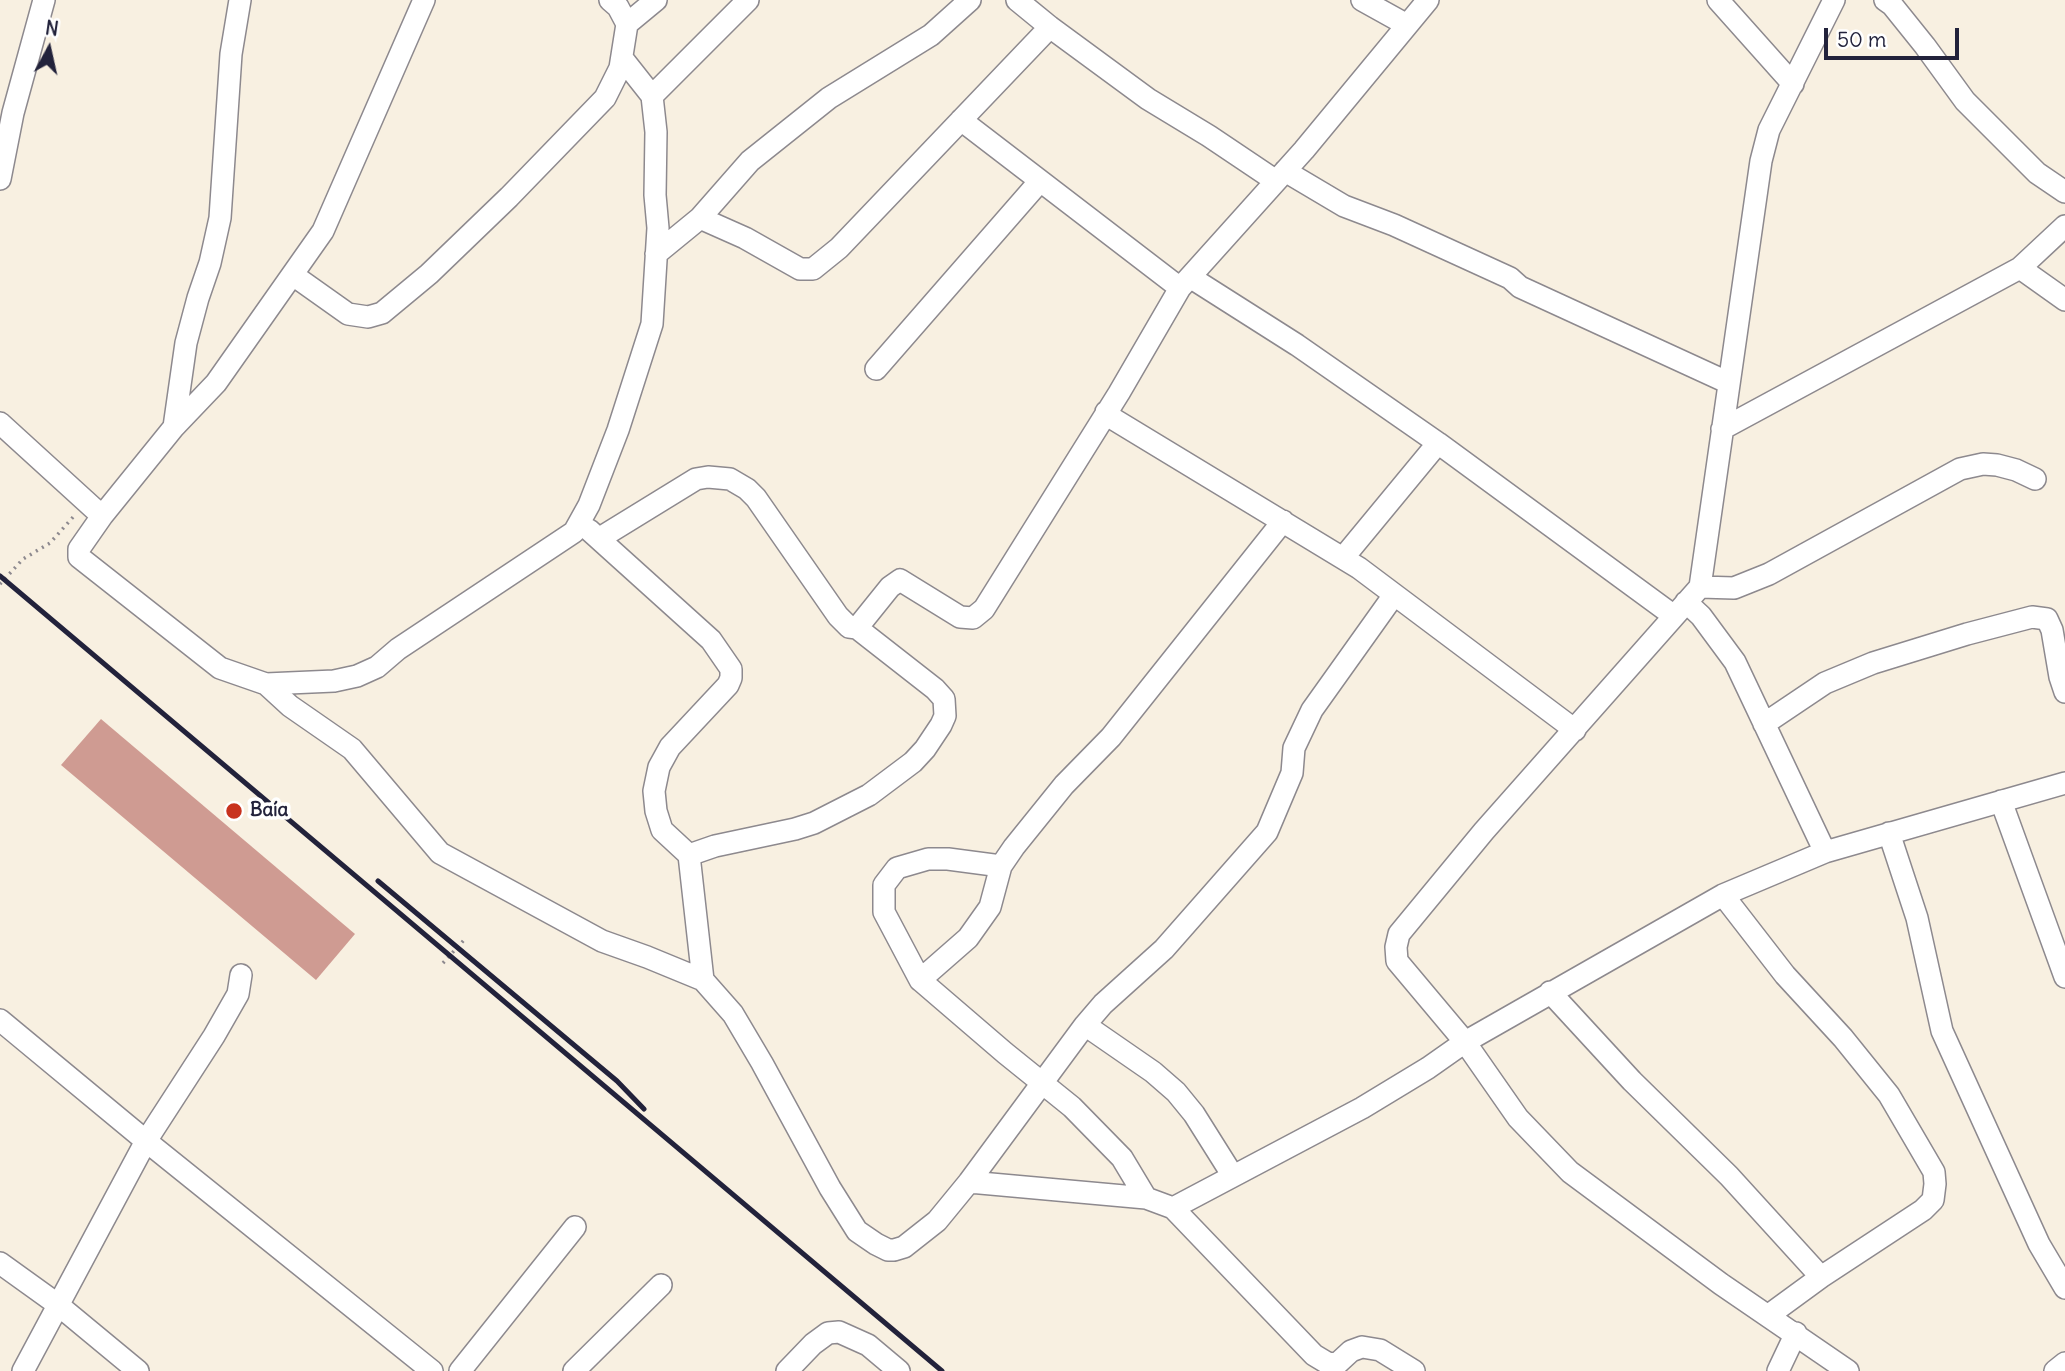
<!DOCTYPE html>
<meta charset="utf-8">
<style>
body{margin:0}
#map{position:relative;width:2065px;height:1371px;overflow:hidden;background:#f8f0e1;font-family:Delius,sans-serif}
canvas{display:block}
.north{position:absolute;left:14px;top:14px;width:70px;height:70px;-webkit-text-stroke:5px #fff;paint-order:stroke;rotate:8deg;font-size:19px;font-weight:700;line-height:28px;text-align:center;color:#22223b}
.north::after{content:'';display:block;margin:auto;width:24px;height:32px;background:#22223b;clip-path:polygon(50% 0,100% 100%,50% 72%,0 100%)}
.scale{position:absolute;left:1824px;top:28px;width:135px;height:32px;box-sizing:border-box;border:4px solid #22223b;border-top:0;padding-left:9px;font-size:21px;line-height:24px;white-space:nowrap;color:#22223b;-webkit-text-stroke:5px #fff;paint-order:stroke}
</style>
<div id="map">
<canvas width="2065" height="1371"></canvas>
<div class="north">N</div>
<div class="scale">50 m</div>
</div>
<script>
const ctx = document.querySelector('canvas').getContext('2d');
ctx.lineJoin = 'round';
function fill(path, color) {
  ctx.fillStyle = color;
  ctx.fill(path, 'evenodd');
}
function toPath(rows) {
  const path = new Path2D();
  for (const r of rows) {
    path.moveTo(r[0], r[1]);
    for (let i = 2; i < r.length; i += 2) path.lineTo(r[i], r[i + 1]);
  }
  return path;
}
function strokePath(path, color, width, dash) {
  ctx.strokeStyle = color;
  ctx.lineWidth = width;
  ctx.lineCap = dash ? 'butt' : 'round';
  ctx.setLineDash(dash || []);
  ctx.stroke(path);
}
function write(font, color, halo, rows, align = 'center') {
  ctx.font = font + ' Delius,sans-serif';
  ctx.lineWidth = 7;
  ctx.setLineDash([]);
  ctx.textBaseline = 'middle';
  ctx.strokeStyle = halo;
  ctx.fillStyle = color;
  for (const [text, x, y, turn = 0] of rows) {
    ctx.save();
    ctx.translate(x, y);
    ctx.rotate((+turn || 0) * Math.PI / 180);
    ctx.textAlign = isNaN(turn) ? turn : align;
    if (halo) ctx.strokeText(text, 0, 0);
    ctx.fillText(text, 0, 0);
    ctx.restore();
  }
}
const building = toPath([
 [101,719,355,934,316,980,61,765]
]);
const path = toPath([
 [0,584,23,559,50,543,74,516],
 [443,963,464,940]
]);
const minor = toPath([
 [424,0,323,231,216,383,174,427,102,516,79,549,79,557,220,668,266,684,334,681,357,676,377,667,398,649,574,532,589,505,618,430,652,324,658,228,655,195,656,132,652,96,622,58],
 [1017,0,1050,27,1148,99,1209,136,1276,181],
 [1362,0,1407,25],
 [1718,0,1793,84],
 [1834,0,1769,130,1761,161,1700,587,1484,831,1399,934,1396,947,1397,961,1465,1042,1518,1118,1570,1172,1721,1284,1848,1371],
 [1885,0,1892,5,1925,46,1965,101,2037,173,2065,192],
 [627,24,656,0],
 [652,96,748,0],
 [961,120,1180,288],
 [1285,171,1344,206,1394,225,1510,278,1520,287,1729,383],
 [0,179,13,113,44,0],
 [700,218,745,238,800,269,813,269,839,248,1050,27],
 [656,254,700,218,750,161,829,98,931,35,970,0],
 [2020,268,2065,300],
 [293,275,348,314,368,317,382,313,429,274,509,197,605,98,620,68,627,24,618,7,610,0],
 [1190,277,1297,345,1438,443,1674,616],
 [876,369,1040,181],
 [1106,412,1115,420,1359,568,1575,730],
 [0,423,102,516],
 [174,427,186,343,198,298,210,263,220,218,231,54,240,0],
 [1722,429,2020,268,2065,226],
 [589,530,711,640,731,669,731,678,728,685,670,747,659,767,654,791,656,811,662,830,689,855,703,980],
 [600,538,696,479,708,477,730,479,747,489,756,498,838,616,849,627,857,628,935,689,944,699,945,716,941,725,925,749,913,762,869,795,814,823,795,829,715,846,689,855],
 [1343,558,1438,443],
 [1700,587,1734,588,1769,574,1960,469,1983,464,1997,465,2016,470,2035,479],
 [1686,602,1701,616,1735,662,1825,852],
 [857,628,890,587,900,580,960,617,973,618,984,609,1119,393,1180,288,1304,150,1428,0],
 [266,684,290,706,352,749,440,853,602,941,647,957,703,980,733,1014,762,1063,830,1188,857,1231,876,1244,888,1250,894,1250,904,1247,937,1221,969,1182,1085,1025,1103,1004,1164,949,1267,832,1292,773,1294,748,1312,710,1394,595],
 [1764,724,1825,683,1873,663,1967,634,2032,617,2047,619,2052,630,2060,677,2065,692],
 [2001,801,2065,977],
 [1889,833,1917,918,1942,1031,2039,1244,2065,1288],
 [1001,866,948,859,928,859,897,868,884,885,884,912,920,980,1005,1053,1072,1107,1122,1158,1146,1198],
 [1723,895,1785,975,1843,1038,1889,1095,1934,1172,1935,1184,1933,1200,1923,1210,1821,1277,1769,1315],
 [920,980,968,938,990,907,1001,866,1014,847,1064,785,1111,737,1283,521],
 [1550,992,1632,1081,1729,1176,1821,1277],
 [0,1020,146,1141,432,1371],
 [1085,1025,1153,1072,1176,1092,1194,1114,1233,1176],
 [969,1182,1146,1198,1173,1208,1362,1108,1428,1068,1465,1042,1723,895,1825,852,2065,783],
 [1173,1208,1314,1355,1329,1364,1338,1363,1351,1351,1362,1347,1380,1350,1414,1371],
 [0,1263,57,1304,138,1371],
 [23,1371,146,1141,214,1036,238,994,241,975],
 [460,1371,575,1227],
 [574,1371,661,1285],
 [787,1371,813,1344,828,1333,839,1332,868,1345,899,1371],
 [1778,1371,1796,1333],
 [2055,1371,2065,1363]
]);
const rail = toPath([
 [0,576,942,1371],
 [378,881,617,1081,644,1109]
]);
const markers = [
 [234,811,9,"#c8321e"]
];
const poiNames = [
 ["Baía",250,811]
];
fill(building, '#cf9b92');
strokePath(minor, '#8d898e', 24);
strokePath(path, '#8d898e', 3.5, [2, 5]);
strokePath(minor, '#fff', 21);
strokePath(rail, '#22223b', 5);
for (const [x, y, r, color] of markers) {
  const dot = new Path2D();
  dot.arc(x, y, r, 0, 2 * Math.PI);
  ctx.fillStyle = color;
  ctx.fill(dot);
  strokePath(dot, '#fff', 2.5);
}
write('bold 19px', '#22223b', '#fff', poiNames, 'left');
</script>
